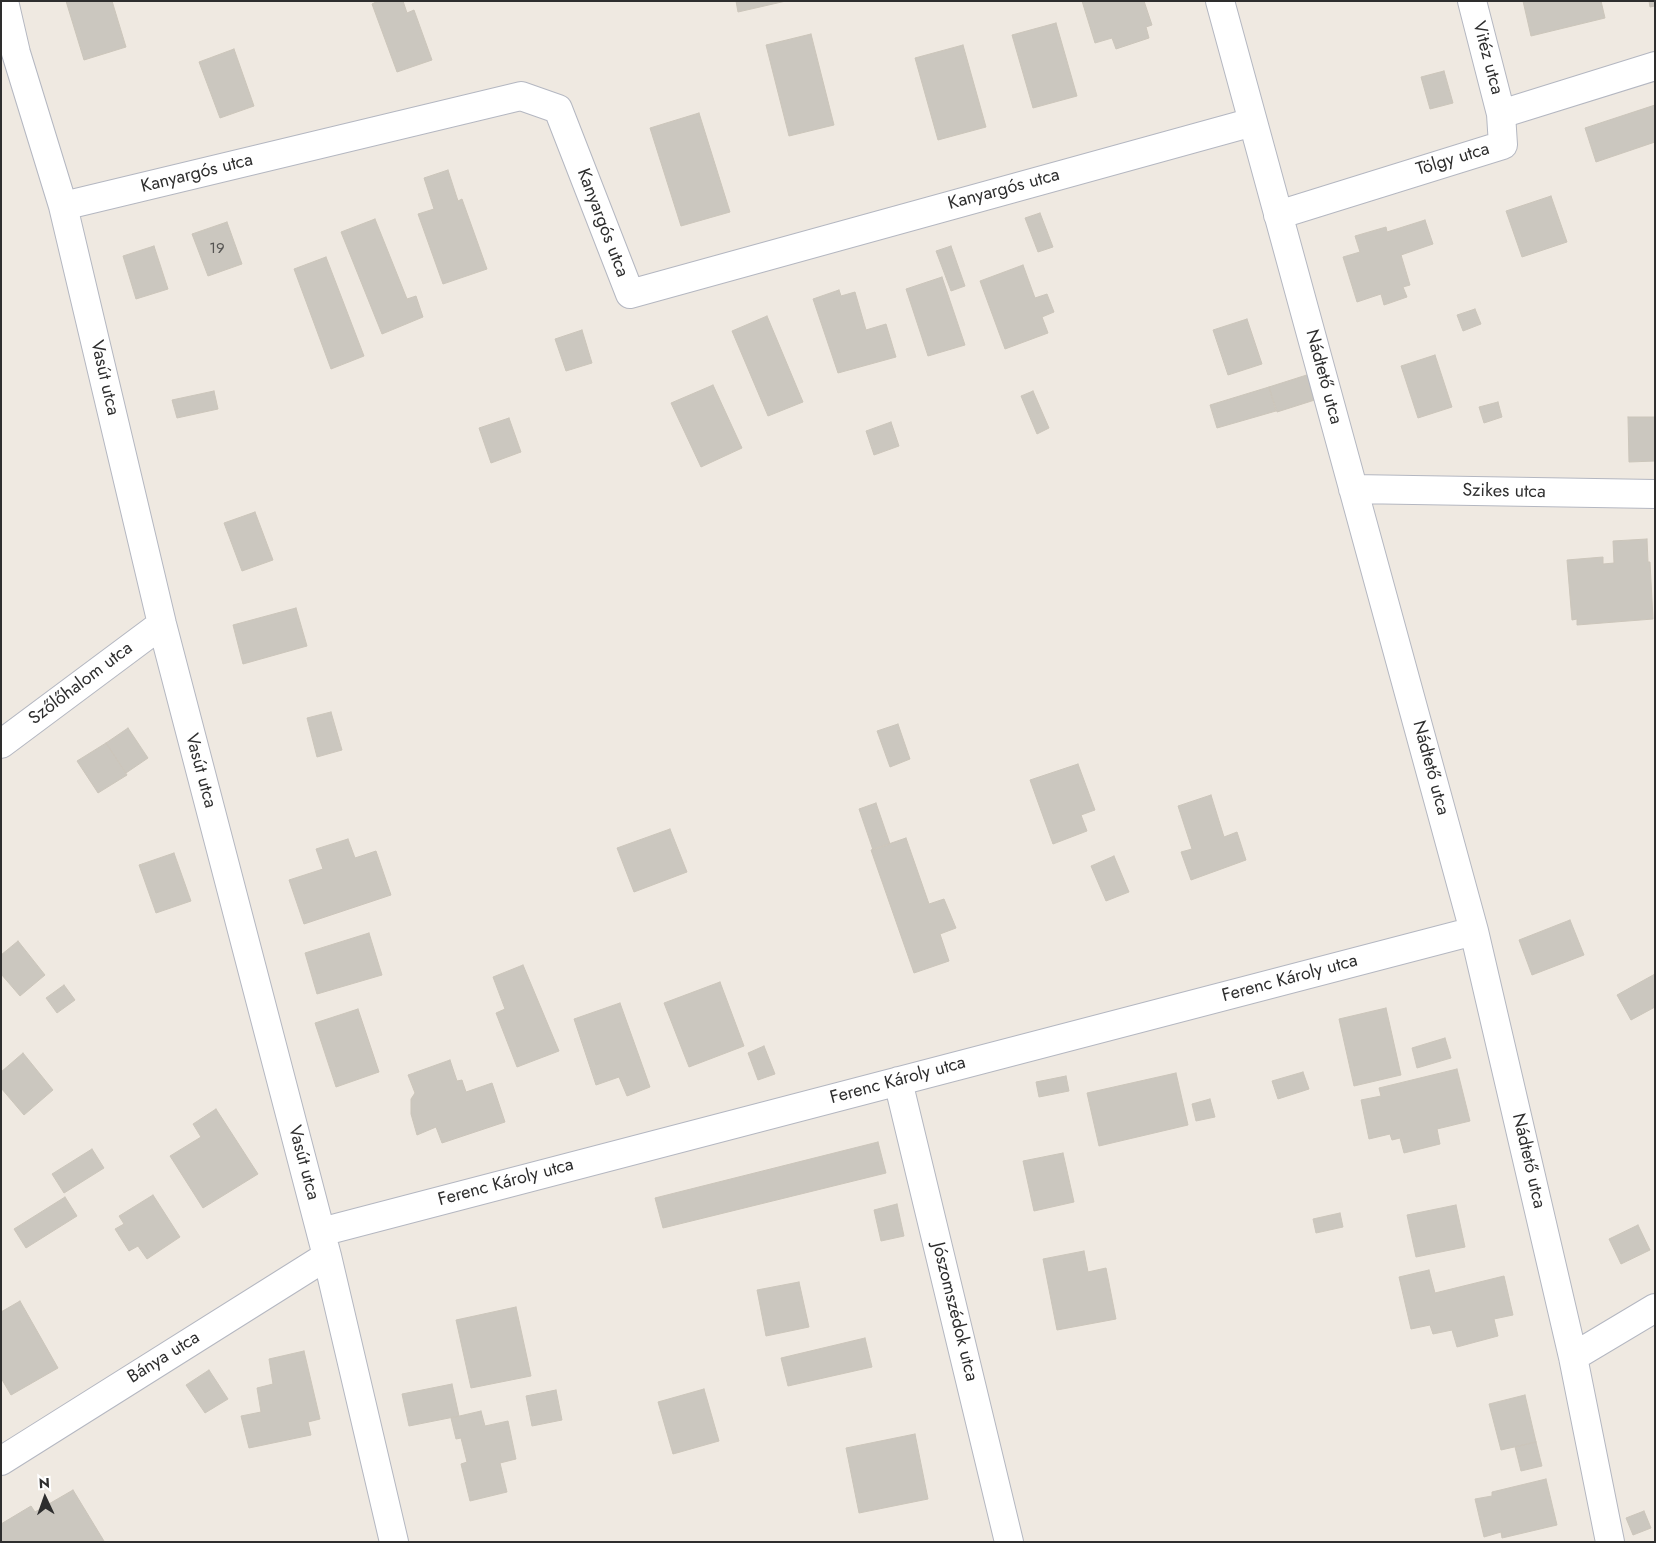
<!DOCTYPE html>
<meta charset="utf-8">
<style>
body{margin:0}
#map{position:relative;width:1656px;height:1543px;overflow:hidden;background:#efe9e1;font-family:Jost,sans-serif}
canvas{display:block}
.frame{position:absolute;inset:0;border:2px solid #2e2e2e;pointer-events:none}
.north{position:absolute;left:20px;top:1473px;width:50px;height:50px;-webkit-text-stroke:4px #fff;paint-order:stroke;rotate:357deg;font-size:14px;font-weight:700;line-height:20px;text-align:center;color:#2e2e2e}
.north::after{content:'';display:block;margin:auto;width:18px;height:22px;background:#2e2e2e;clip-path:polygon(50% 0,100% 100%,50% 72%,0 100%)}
</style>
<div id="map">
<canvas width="1656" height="1543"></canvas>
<div class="frame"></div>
<div class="north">N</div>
</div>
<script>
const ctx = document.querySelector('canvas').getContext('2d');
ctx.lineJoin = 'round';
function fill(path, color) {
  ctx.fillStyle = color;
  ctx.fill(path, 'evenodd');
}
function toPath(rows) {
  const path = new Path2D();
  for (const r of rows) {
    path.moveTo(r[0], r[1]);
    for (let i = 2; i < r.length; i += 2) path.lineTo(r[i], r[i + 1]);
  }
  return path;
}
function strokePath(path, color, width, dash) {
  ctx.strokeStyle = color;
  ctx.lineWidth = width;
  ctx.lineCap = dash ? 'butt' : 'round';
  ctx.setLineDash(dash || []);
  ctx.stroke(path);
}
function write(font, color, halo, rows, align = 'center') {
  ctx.font = font + ' Jost,sans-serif';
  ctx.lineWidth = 4;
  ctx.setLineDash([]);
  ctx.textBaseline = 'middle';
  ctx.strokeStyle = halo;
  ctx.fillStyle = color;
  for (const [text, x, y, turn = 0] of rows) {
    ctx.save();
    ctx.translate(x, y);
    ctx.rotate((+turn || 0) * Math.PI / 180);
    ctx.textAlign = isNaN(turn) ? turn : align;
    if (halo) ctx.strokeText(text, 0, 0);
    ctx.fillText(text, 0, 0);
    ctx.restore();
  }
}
const building = toPath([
 [66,1,112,1,126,47,84,60,66,1],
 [378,1,403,1,407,13,414,10,432,60,397,72,372,4,378,1],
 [736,1,786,1,738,12,736,1],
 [1082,1,1144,1,1152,25,1146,27,1149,38,1116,49,1112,38,1095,43,1082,1],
 [1523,1,1601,1,1605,18,1531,36,1523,1],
 [1649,1,1655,1,1655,6,1650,7,1649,1],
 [1056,23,1077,96,1033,108,1012,35,1056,23],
 [811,34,834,125,789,136,766,45,811,34],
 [963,45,986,127,938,140,915,58,963,45],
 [234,49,254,106,220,118,199,62,234,49],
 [1444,71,1453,103,1430,109,1421,77,1444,71],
 [1655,105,1655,142,1596,162,1585,128,1655,105],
 [699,113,730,212,681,226,650,128,699,113],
 [448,170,458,201,462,199,487,269,443,284,418,214,434,209,424,178,448,170],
 [1551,196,1567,242,1522,257,1506,211,1551,196],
 [1040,213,1053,247,1038,252,1025,218,1040,213],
 [375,219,407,299,416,296,423,317,382,334,341,232,375,219],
 [1425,220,1433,244,1401,255,1410,285,1403,287,1407,297,1384,305,1381,294,1357,302,1343,257,1360,252,1355,236,1386,227,1387,232,1425,220],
 [227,222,242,264,208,276,192,234,227,222],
 [154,246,168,289,136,299,123,256,154,246],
 [951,246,965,286,951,291,936,251,951,246],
 [326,257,364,356,331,369,294,269,326,257],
 [1023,265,1035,298,1047,294,1054,312,1042,317,1048,333,1005,349,980,281,1023,265],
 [942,277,965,345,928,356,906,289,942,277],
 [839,290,841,296,855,292,866,330,886,324,896,357,838,373,813,299,839,290],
 [1475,309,1481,324,1463,331,1457,315,1475,309],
 [767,316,803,402,768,416,732,331,767,316],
 [1247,319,1262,364,1228,375,1213,330,1247,319],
 [582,330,592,363,566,371,555,339,582,330],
 [1435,355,1452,407,1418,418,1401,366,1435,355],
 [1313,373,1321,398,1277,412,1269,387,1313,373],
 [713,385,742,448,701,467,671,403,713,385],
 [1269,387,1276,411,1217,428,1210,405,1269,387],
 [214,391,218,409,177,418,172,400,214,391],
 [1033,391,1049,428,1037,434,1021,396,1033,391],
 [1498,402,1502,417,1484,423,1479,407,1498,402],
 [1628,417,1655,417,1655,461,1629,462,1628,417],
 [509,418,521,452,491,463,479,428,509,418],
 [891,422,899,446,874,455,866,431,891,422],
 [255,512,273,560,242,571,224,523,255,512],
 [1647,539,1648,562,1650,562,1653,619,1577,625,1577,619,1572,620,1567,560,1603,557,1603,564,1614,563,1613,541,1647,539],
 [296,608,307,646,243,664,233,625,296,608],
 [331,712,342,750,317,757,307,718,331,712],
 [898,724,910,759,890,767,877,731,898,724],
 [128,728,148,758,126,773,106,743,128,728],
 [106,743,127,775,98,793,77,761,106,743],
 [1078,764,1095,810,1081,815,1087,831,1053,844,1030,780,1078,764],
 [1211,795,1224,837,1237,832,1246,860,1191,880,1181,852,1192,849,1178,806,1211,795],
 [876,803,890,844,873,850,859,809,876,803],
 [670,829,687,872,634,892,617,848,670,829],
 [906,838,929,904,944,899,956,928,940,934,949,961,914,973,871,850,906,838],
 [348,839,355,858,376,851,391,895,304,924,289,880,323,869,316,849,348,839],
 [174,853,191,901,156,913,139,865,174,853],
 [1114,856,1129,892,1106,901,1091,866,1114,856],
 [1570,920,1584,955,1532,975,1519,940,1570,920],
 [369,933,382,975,317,994,305,953,369,933],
 [18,941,45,975,20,996,1,974,1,955,18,941],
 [523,965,559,1051,517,1067,496,1013,505,1009,493,977,523,965],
 [1655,974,1655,1007,1631,1020,1617,995,1655,974],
 [720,982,744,1046,689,1067,664,1003,720,982],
 [64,985,75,1000,57,1013,46,998,64,985],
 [620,1003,650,1087,627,1096,619,1077,596,1085,574,1019,620,1003],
 [1386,1008,1401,1075,1354,1086,1339,1019,1386,1008],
 [358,1009,379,1072,336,1087,315,1023,358,1009],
 [1445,1038,1451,1058,1417,1068,1412,1048,1445,1038],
 [764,1046,775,1074,758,1080,748,1053,764,1046],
 [23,1053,53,1090,24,1115,1,1088,1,1072,23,1053],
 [450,1060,457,1081,462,1080,466,1092,492,1083,505,1122,442,1143,436,1127,417,1135,411,1114,411,1099,415,1093,408,1075,450,1060],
 [1457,1069,1470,1121,1437,1129,1440,1144,1404,1153,1400,1138,1392,1140,1390,1134,1369,1139,1361,1100,1381,1096,1379,1088,1457,1069],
 [1303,1072,1309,1089,1278,1099,1272,1081,1303,1072],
 [1176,1073,1188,1125,1099,1146,1087,1093,1176,1073],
 [1066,1076,1069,1091,1039,1097,1036,1082,1066,1076],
 [1210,1099,1215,1117,1196,1121,1192,1104,1210,1099],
 [216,1109,258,1174,203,1208,170,1156,201,1137,193,1124,216,1109],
 [878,1142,886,1173,663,1228,655,1198,878,1142],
 [92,1149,104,1168,64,1193,52,1174,92,1149],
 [1063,1153,1074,1202,1034,1211,1023,1161,1063,1153],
 [153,1195,180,1237,147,1259,138,1246,129,1251,115,1229,124,1224,119,1216,153,1195],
 [65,1197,77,1216,26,1248,14,1229,65,1197],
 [897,1204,904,1236,881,1241,874,1210,897,1204],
 [1456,1205,1465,1247,1416,1257,1407,1215,1456,1205],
 [1340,1213,1343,1227,1316,1233,1313,1219,1340,1213],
 [1638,1225,1650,1250,1621,1264,1609,1239,1638,1225],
 [1084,1251,1088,1272,1106,1268,1116,1319,1057,1330,1043,1259,1084,1251],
 [1429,1270,1435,1293,1504,1276,1513,1315,1494,1319,1498,1336,1457,1347,1452,1330,1433,1334,1430,1325,1411,1329,1399,1277,1429,1270],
 [799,1282,809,1327,766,1336,757,1290,799,1282],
 [20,1301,58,1368,11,1395,1,1378,1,1312,20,1301],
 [516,1307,531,1376,471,1388,456,1320,516,1307],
 [865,1338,872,1367,788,1386,781,1358,865,1338],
 [304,1351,320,1419,308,1422,311,1435,249,1448,241,1416,261,1412,257,1388,273,1384,269,1359,304,1351],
 [209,1370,228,1399,205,1413,186,1385,209,1370],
 [452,1384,459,1416,409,1426,402,1394,452,1384],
 [704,1389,719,1441,673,1454,658,1402,704,1389],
 [556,1390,562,1420,532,1426,526,1396,556,1390],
 [1525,1395,1536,1442,1501,1450,1489,1404,1525,1395],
 [481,1411,485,1426,508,1421,516,1459,500,1463,507,1492,470,1501,461,1464,467,1462,461,1438,456,1439,451,1418,481,1411],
 [915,1434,928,1499,859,1513,846,1448,915,1434],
 [1536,1442,1542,1466,1521,1471,1515,1447,1536,1442],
 [1546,1479,1557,1525,1502,1538,1501,1532,1484,1537,1475,1499,1492,1496,1492,1492,1546,1479],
 [73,1490,104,1541,1,1542,1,1524,31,1506,35,1512,73,1490],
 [1644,1511,1651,1528,1633,1535,1626,1518,1644,1511]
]);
const minor = toPath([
 [4,1,16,53,63,206,162,624,327,1256,394,1542],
 [1220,1,1474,931,1573,1357,1610,1542],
 [1472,1,1501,114],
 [63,206,521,96,558,109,630,294,1253,122],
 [1278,215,1503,145,1501,114,1655,66],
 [1353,489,1655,494],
 [1,744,162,624],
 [898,1081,1009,1542],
 [321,1232,1474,931],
 [1573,1357,1655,1308],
 [1,1461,327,1256]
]);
const numberNames = [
 ["19",217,249]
];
const streetNames = [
 ["Vitéz utca",1487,58,75],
 ["Tölgy utca",1453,160,-17],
 ["Kanyargós utca",197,174,-14],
 ["Kanyargós utca",1004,190,-15],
 ["Kanyargós utca",602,223,69],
 ["Nádtető utca",1323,377,75],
 ["Vasút utca",104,378,77],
 ["Szikes utca",1504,492,1],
 ["Szőlőhalom utca",81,684,-37],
 ["Nádtető utca",1430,768,75],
 ["Vasút utca",200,771,75],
 ["Ferenc Károly utca",1290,979,-15],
 ["Ferenc Károly utca",898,1081,-15],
 ["Nádtető utca",1528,1161,77],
 ["Vasút utca",303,1163,75],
 ["Ferenc Károly utca",506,1183,-15],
 ["Jószomszédok utca",954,1312,76],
 ["Bánya utca",164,1358,-32]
];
fill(building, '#cbc7bf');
strokePath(building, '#cbc5ba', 1);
strokePath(minor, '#b4b7c1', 30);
strokePath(minor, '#fff', 28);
write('15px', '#555452', null, numberNames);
write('18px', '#2e2e2e', '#fff', streetNames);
</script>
